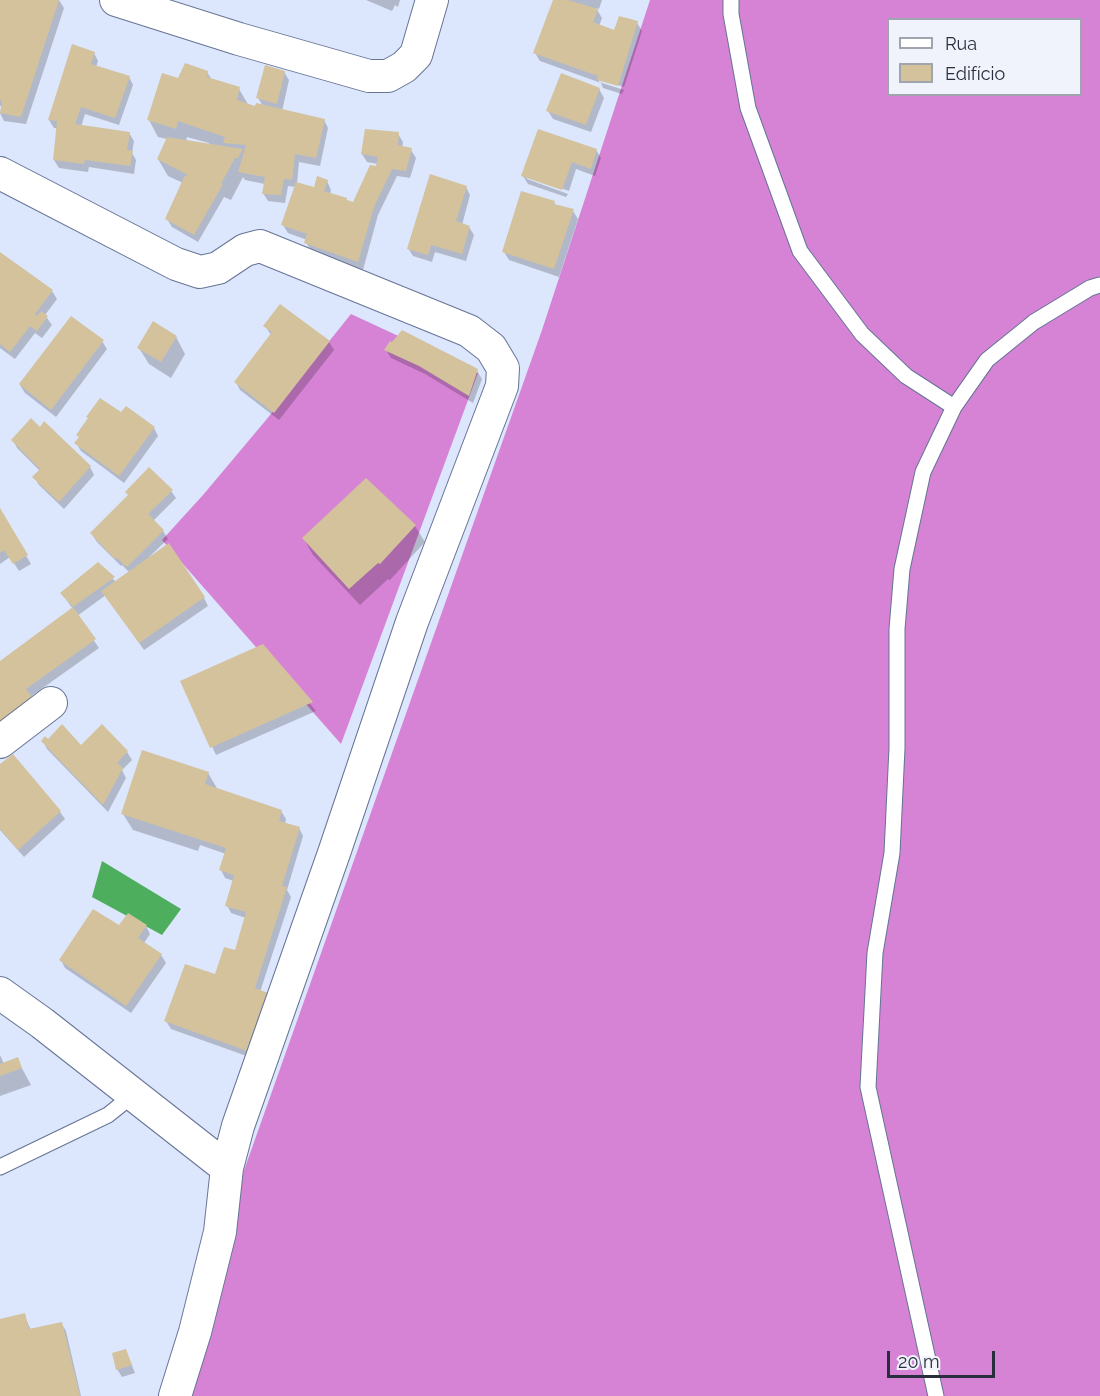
<!DOCTYPE html>
<meta charset="utf-8">
<style>
body{margin:0}
#map{position:relative;width:1100px;height:1396px;overflow:hidden;background:#dce6fd;font-family:Raleway,sans-serif}
canvas{display:block}
.legend{position:absolute;left:887px;top:18px;width:195px;height:78px;box-sizing:border-box;background:#f0f3fb;border:2px solid #a0a4af;margin:0;padding:8px 10px;list-style:none;font-size:18px;color:#282e3c}
.legend li{display:flex;align-items:center;gap:12px;height:30px}
.legend b{width:30px;border:2px solid #a0a4af}
.scale{position:absolute;left:887px;top:1351px;width:108px;height:27px;box-sizing:border-box;border:3px solid #282e3c;border-top:0;padding-left:8px;font-size:18px;line-height:21px;white-space:nowrap;color:#282e3c;-webkit-text-stroke:4px #f0f3fb;paint-order:stroke}
</style>
<div id="map">
<canvas width="1100" height="1396"></canvas>
<ul class="legend">
<li><b style="height:8px;background:#fff"></b>Rua</li>
<li><b style="height:16px;background:#d3c29c"></b>Edifício</li>
</ul>
<div class="scale">20 m</div>
</div>
<script>
const ctx = document.querySelector('canvas').getContext('2d');
ctx.lineJoin = 'round';
function fill(path, color) {
  ctx.fillStyle = color;
  ctx.fill(path, 'evenodd');
}
function toPath(rows) {
  const path = new Path2D();
  for (const r of rows) {
    path.moveTo(r[0], r[1]);
    for (let i = 2; i < r.length; i += 2) path.lineTo(r[i], r[i + 1]);
  }
  return path;
}
function strokePath(path, color, width, dash) {
  ctx.strokeStyle = color;
  ctx.lineWidth = width;
  ctx.lineCap = dash ? 'butt' : 'round';
  ctx.setLineDash(dash || []);
  ctx.stroke(path);
}
const forest = toPath([
 [650,0,1100,0,1100,1396,164,1396,542,330],
 [888,20,1080,20,1080,94,888,94],
 [351,314,478,373,341,744,162,540,203,495,266,420]
]);
const water = toPath([
 [102,861,181,909,162,935,92,897]
]);
const shadow = toPath([
 [0,0,59,0,64,8,26,124,4,121,0,113,2,106,0,106],
 [366,0,400,0,398,7,395,5,392,11],
 [555,0,602,0,599,9,596,8,602,18,599,26,615,32,637,23,642,31,624,87,599,79,599,82,624,90,622,94,603,88,601,83,540,61,535,53],
 [94,53,98,61,96,67,129,77,133,85,119,125,85,114,81,127,129,133,134,141,132,153,136,160,134,174,89,167,88,172,59,168,54,160,58,128,54,128,49,120],
 [207,72,212,80,239,89,249,106,263,106,258,98,284,72,289,80,282,111,324,120,328,128,320,166,299,162,297,184,315,189,327,181,331,190,330,195,354,204,378,164,367,162,362,154,398,134,403,142,402,148,411,150,416,158,410,178,397,176,378,215,363,270,311,251,306,242,307,240,288,233,283,225,296,187,288,186,285,203,268,201,263,193,265,184,245,180,243,177,231,200,224,197,198,242,172,227,167,219,183,183,168,176,158,159,167,139,158,137,149,120,179,80],
 [187,137,209,143,209,145,186,141],
 [599,89,604,98,591,132,553,119,548,111],
 [596,150,601,158,595,176,576,169,569,191,527,176,527,179,568,194,566,197,528,184,523,176],
 [466,187,470,195,462,225,469,227,474,235,466,261,435,252,432,262,413,256,408,248],
 [554,202,556,206,573,211,578,219,559,277,509,260,504,252],
 [0,254,52,291,57,299,45,315,52,325,42,338,35,333,15,359,0,348],
 [280,306,329,342,334,350,279,420,240,390,236,382,271,335,265,326],
 [176,337,185,354,171,378,149,364,139,348],
 [102,341,107,349,56,417,25,393,20,385],
 [386,350,477,371,482,379,473,403,425,374,391,358],
 [122,414,154,428,158,436,124,483,81,451,76,443],
 [13,440,90,467,94,475,64,509,39,485,34,477,40,471,17,448],
 [171,491,176,498,153,521,163,531,168,539,149,557,204,598,208,606,144,650,106,595,77,616,99,648,30,697,0,663,73,609,62,594,98,564,116,582,130,573,122,565,121,566,97,542,92,534],
 [0,511,31,564,19,571,10,557,0,564],
 [415,526,425,542,390,580,388,579,360,605,313,555,304,539],
 [263,646,316,711,216,755,182,682],
 [102,726,127,752,132,760,122,770,126,778,108,812,47,749,43,741,81,748],
 [0,766,60,812,65,819,24,857,0,830],
 [208,773,218,790,281,811,286,819,285,824,299,828,303,836,287,890,291,897,260,992,269,995,255,1059,171,1029,166,1021,216,976,236,952,246,918,231,913,227,905,234,881,225,878,221,870,226,854,200,845,198,851,133,830,123,814],
 [146,926,150,934,144,943,161,955,166,963,131,1013,65,968,61,960,120,927],
 [0,1055,4,1064,17,1059,31,1085,0,1096],
 [24,1315,31,1330,61,1323,66,1331,81,1396,0,1396,0,1320],
 [126,1351,135,1373,122,1377,117,1369]
]);
const building = toPath([
 [0,0,59,0,21,117,0,113,2,101,0,100],
 [553,0,568,0,598,9,593,22,614,30,619,16,638,21,618,86,597,80,598,76,533,53],
 [72,44,95,52,91,64,130,76,115,118,81,107,75,124,130,132,127,150,133,151,130,166,85,160,84,164,53,160,57,121,48,120],
 [185,63,208,71,207,77,240,87,237,100,255,106,256,103,325,119,316,158,295,154,292,180,284,179,281,195,262,194,265,177,238,172,246,145,223,143,225,137,178,121,176,129,147,120,162,73,178,78],
 [265,65,285,71,277,104,256,98],
 [561,73,600,88,586,125,546,111],
 [365,129,399,132,398,145,412,148,406,171,392,169,374,207,358,262,304,243,307,234,281,225,296,182,314,187,317,176,328,180,324,191,347,198,347,200,353,202,370,165,376,166,378,157,361,154],
 [538,129,597,149,591,169,572,162,562,190,521,176],
 [167,137,243,149,238,158,235,158,221,184,223,184,194,235,165,219,184,177,188,175,157,159],
 [430,174,467,186,456,221,470,226,462,254,431,245,428,255,407,249],
 [521,191,555,201,554,204,574,209,554,269,502,252],
 [0,252,53,290,35,314,37,316,41,311,48,316,37,331,30,326,10,352,0,344],
 [280,304,330,341,274,413,234,382,272,332,263,326],
 [71,316,104,340,51,410,19,384],
 [153,321,177,336,161,362,137,348],
 [402,330,478,369,469,396,419,366,384,350,390,341,392,342],
 [100,398,121,412,126,406,155,427,119,476,74,443,79,437,76,435,88,418,86,417],
 [31,418,40,427,44,421,91,466,59,502,32,477,40,469,11,440],
 [149,467,173,490,148,514,164,530,127,567,117,558,115,559,90,533,128,495,125,492],
 [366,478,416,525,380,564,378,563,349,589,302,538],
 [0,508,28,555,13,564,4,550,0,553],
 [169,543,205,597,139,643,101,591],
 [98,562,115,577,73,607,60,593],
 [73,607,96,639,26,689,40,708,0,726,0,661],
 [263,644,313,702,210,748,180,681],
 [62,724,81,745,102,724,128,751,117,763,123,768,103,805,41,741,45,736,48,739],
 [142,750,209,772,205,784,282,810,279,821,300,827,282,886,287,887,255,988,268,993,250,1052,164,1021,185,964,215,974,224,947,235,950,246,912,225,906,234,875,219,870,226,848,121,814],
 [13,754,61,811,18,850,0,829,0,764],
 [93,909,119,925,128,913,147,925,138,938,162,954,126,1006,59,960],
 [18,1057,22,1068,0,1076,0,1064],
 [25,1313,29,1329,62,1322,80,1396,0,1396,0,1319],
 [126,1349,132,1365,116,1370,112,1353]
]);
const service = toPath([
 [731,0,731,14,748,108,800,251,862,334,906,376,954,407],
 [0,1167,108,1115,133,1095],
 [936,1396,868,1087,875,953,892,853,897,748,897,629,902,569,923,472,954,407,987,360,1034,322,1090,288,1100,285]
]);
const minor = toPath([
 [116,0,239,39,369,76,388,76,404,67,416,55,432,0],
 [0,173,176,264,200,272,218,268,245,250,260,246,469,331,491,348,503,368,502,386,412,622,334,853,238,1126,227,1168,220,1232,195,1332,175,1396],
 [0,742,51,703],
 [0,993,42,1023,227,1168]
]);
fill(forest, '#d683d6');
fill(water, '#4dae5d');
fill(shadow, '#0003');
fill(building, '#d3c29c');
strokePath(service, '#667495', 17);
strokePath(minor, '#667495', 34);
strokePath(service, '#fff', 15);
strokePath(minor, '#fff', 32);
</script>
